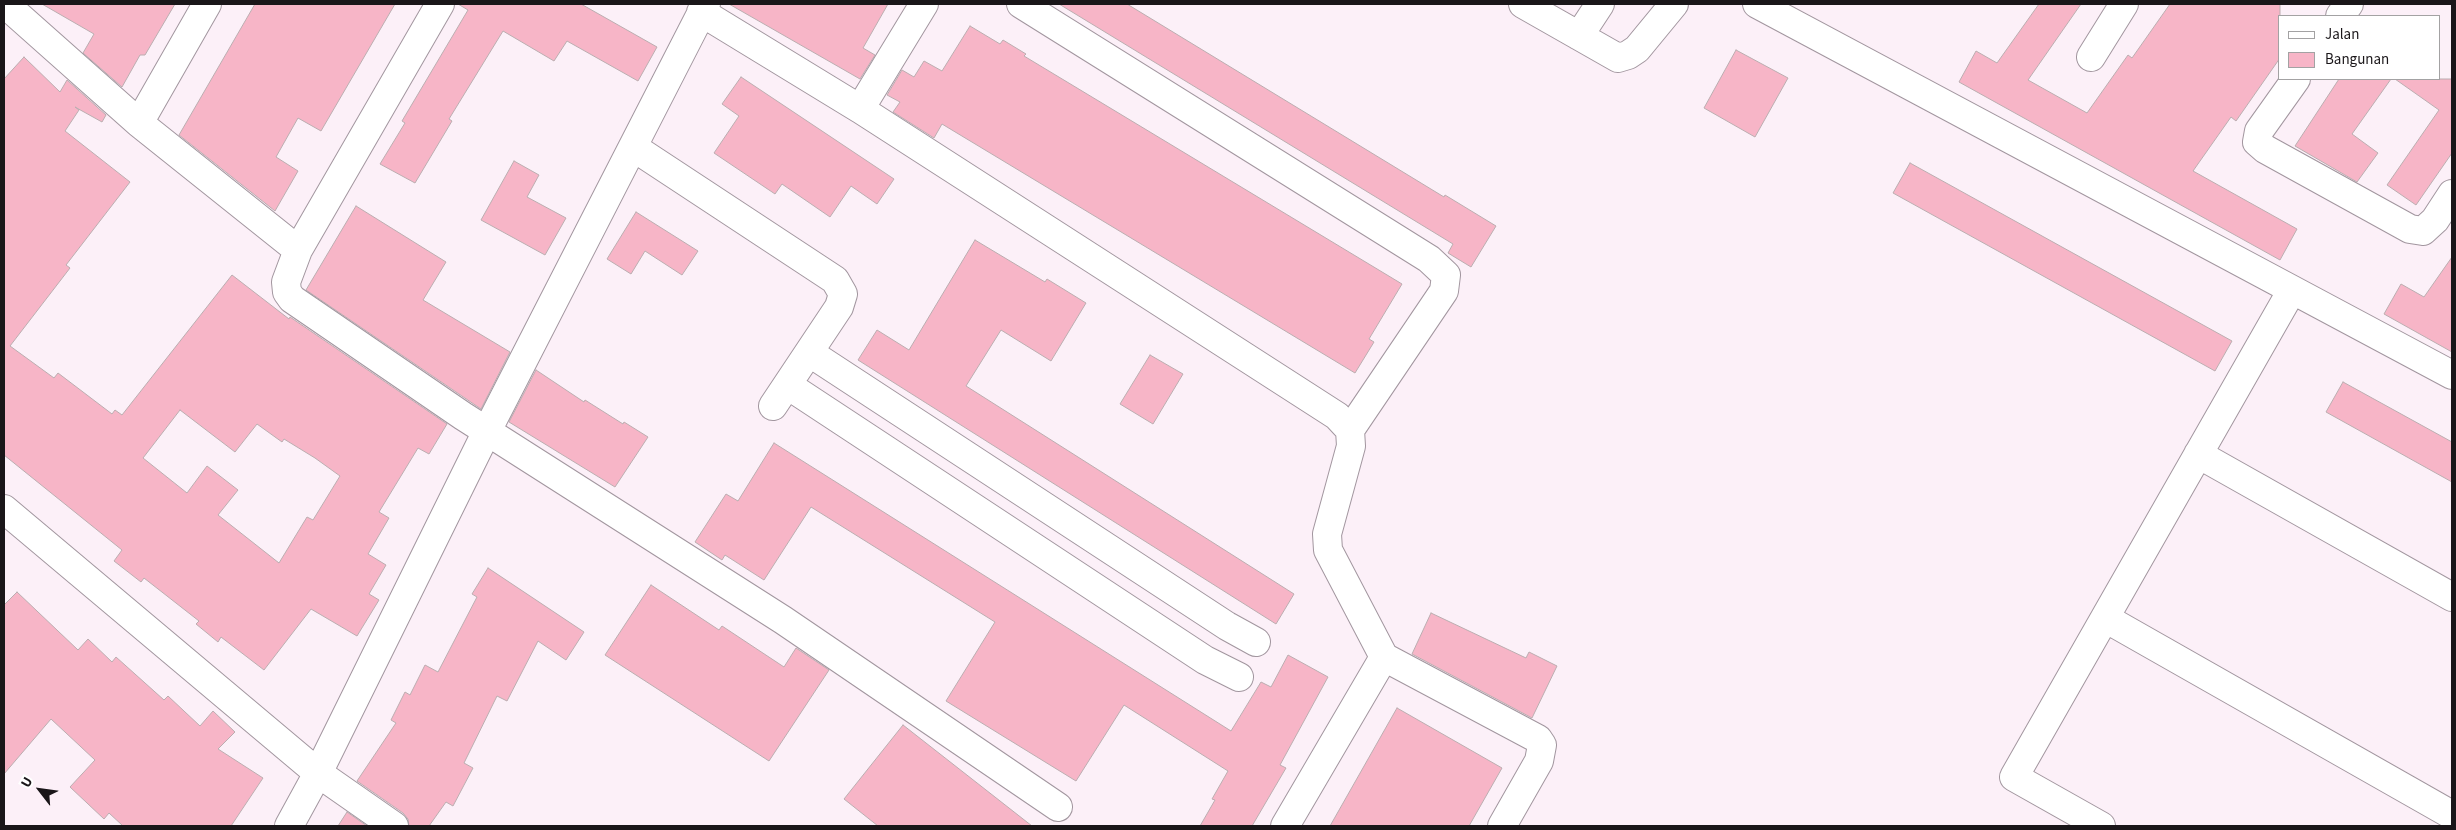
<!DOCTYPE html>
<style>
body{margin:0}
#map{position:relative;width:2456px;height:830px;overflow:hidden;background:#fcf0f8;font-family:"Source Sans 3",sans-serif}
canvas{display:block}
.frame{position:absolute;inset:0;border:5px solid #1a1619;pointer-events:none}
.legend{position:absolute;left:2278px;top:15px;width:162px;height:65px;box-sizing:border-box;background:#fff;border:1px solid #a3a2a3;margin:0;padding:6px 9px;list-style:none;font-size:15px;color:#1a1619}
.legend li{display:flex;align-items:center;gap:10px;height:25px}
.legend b{width:25px;border:1px solid #a3a2a3}
.north{position:absolute;left:15px;top:765px;width:50px;height:50px;-webkit-text-stroke:4px #fff;paint-order:stroke;rotate:300deg;font-size:14px;font-weight:700;line-height:20px;text-align:center;color:#1a1619}
.north::after{content:'';display:block;margin:auto;width:18px;height:22px;background:#1a1619;clip-path:polygon(50% 0,100% 100%,50% 72%,0 100%)}
</style>
<div id="map">
<canvas width="2456" height="830"></canvas>
<div class="frame"></div>
<ul class="legend">
<li><b style="height:6px;background:#fff"></b>Jalan</li>
<li><b style="height:14px;background:#f7b5c7"></b>Bangunan</li>
</ul>
<div class="north">U</div>
</div>
<script>
const ctx = document.querySelector('canvas').getContext('2d');
ctx.lineJoin = 'round';
function fill(path, color) {
  ctx.fillStyle = color;
  ctx.fill(path, 'evenodd');
}
function toPath(rows) {
  const path = new Path2D();
  for (const r of rows) {
    path.moveTo(r[0], r[1]);
    for (let i = 2; i < r.length; i += 2) path.lineTo(r[i], r[i + 1]);
  }
  return path;
}
function strokePath(path, color, width, dash) {
  ctx.strokeStyle = color;
  ctx.lineWidth = width;
  ctx.lineCap = dash ? 'butt' : 'round';
  ctx.setLineDash(dash || []);
  ctx.stroke(path);
}
const building = toPath([
 [42,4,175,4,145,55,140,55,122,87,83,53,94,34,42,4],
 [255,4,395,4,321,131,298,118,276,157,298,171,275,211,179,135,255,4],
 [458,4,581,4,657,47,638,81,567,41,554,61,503,31,449,119,452,121,415,183,380,164,405,123,402,121,468,10,458,4],
 [729,4,888,4,863,48,875,55,860,79,729,4],
 [1059,4,1127,4,1444,197,1445,195,1496,226,1471,267,1448,253,1453,244,1059,4],
 [2039,4,2081,4,2028,80,2087,113,2128,55,2132,58,2170,4,2280,4,2280,58,2236,121,2231,117,2193,171,2297,229,2280,260,1959,82,1976,51,1997,63,2039,4],
 [970,26,1000,44,1003,40,1026,54,1024,56,1402,284,1369,339,1374,342,1355,373,942,124,934,138,893,112,900,102,887,95,902,70,914,77,924,61,942,71,970,26],
 [1736,50,1788,78,1755,137,1704,108,1736,50],
 [24,57,60,92,67,80,106,115,102,122,75,107,79,110,65,131,130,182,66,265,70,268,10,346,54,378,58,373,112,414,115,410,122,415,232,275,289,319,290,317,447,424,429,454,418,448,379,512,389,518,368,554,386,565,369,594,379,600,357,636,311,609,264,670,221,637,218,642,196,624,199,621,144,578,141,582,114,561,122,550,4,455,4,79,24,57],
 [180,410,235,452,257,424,282,442,284,439,315,458,340,476,313,520,307,517,279,563,218,515,238,490,207,466,187,493,143,458,180,410],
 [741,77,894,179,877,204,851,186,830,217,782,184,775,194,714,153,739,116,722,104,741,77],
 [2339,79,2391,79,2352,134,2378,153,2357,182,2295,146,2339,79],
 [2395,79,2452,79,2452,153,2416,205,2387,185,2439,110,2395,79],
 [514,161,539,175,527,197,566,218,545,255,481,220,514,161],
 [1910,163,2232,341,2215,371,1893,193,1910,163],
 [356,206,446,262,423,300,510,352,481,409,306,290,356,206],
 [636,212,698,251,682,275,645,251,631,274,607,259,636,212],
 [975,240,1045,282,1047,279,1086,303,1051,361,1001,330,966,386,1294,594,1276,624,858,360,877,330,909,350,975,240],
 [2452,257,2452,352,2384,314,2401,284,2424,297,2452,257],
 [1150,355,1183,374,1153,424,1120,404,1150,355],
 [536,370,584,402,585,400,623,424,624,422,648,437,615,487,509,422,536,370],
 [2343,382,2452,442,2452,482,2326,412,2343,382],
 [774,443,1231,731,1261,682,1271,687,1288,655,1328,677,1280,765,1286,768,1252,826,1200,826,1215,800,1212,799,1228,771,1124,705,1076,781,946,701,995,622,811,507,764,580,725,555,722,560,695,542,726,494,738,501,774,443],
 [488,568,584,632,566,660,538,641,507,701,497,696,464,763,473,768,453,806,446,802,429,826,409,826,408,819,403,813,357,781,396,723,391,720,405,692,410,695,425,665,438,672,477,597,472,594,488,568],
 [651,585,719,630,722,626,784,667,796,648,829,670,769,761,605,655,651,585],
 [17,592,78,650,88,639,112,662,116,657,164,700,168,696,200,726,213,711,235,732,218,749,263,778,231,826,123,826,109,813,104,819,70,787,95,760,51,719,4,774,4,605,17,592],
 [1431,613,1526,658,1529,652,1557,666,1532,718,1412,654,1431,613],
 [1397,708,1502,768,1469,826,1330,826,1397,708],
 [903,725,1032,826,878,826,844,799,903,725],
 [347,812,367,826,338,826,347,812]
]);
const minor = toPath([
 [5,4,139,123,298,250,440,4],
 [1021,4,1429,259,1446,275,1444,291,1350,430],
 [1523,4,1618,58,1628,55,1637,49,1674,4],
 [1757,4,2452,375],
 [701,12,860,109,1337,416,1350,430,1351,446,1327,534,1328,550,1384,657,1285,826],
 [2340,16,2349,4],
 [1579,36,1600,4],
 [2091,57,2124,4],
 [2296,79,2259,131,2257,142,2265,149,2410,229,2423,231,2435,220,2452,194],
 [860,109,924,4],
 [139,123,207,4],
 [633,147,835,280,843,294,839,307,773,406],
 [298,250,286,282,287,292,292,299,463,416,783,620,1058,807],
 [810,353,1227,626,1256,642],
 [789,386,1205,660,1239,677],
 [2198,454,2452,597],
 [4,509,318,773,394,826],
 [2105,618,2452,815],
 [1384,657,1538,739,1542,745,1539,761,1502,826],
 [289,826,318,773,487,431,706,4],
 [2101,826,2014,777,2292,290]
]);
fill(building, '#f7b5c7');
strokePath(building, '#bbadb0', 1);
strokePath(minor, '#a2969f', 30);
strokePath(minor, '#fff', 28);
</script>
